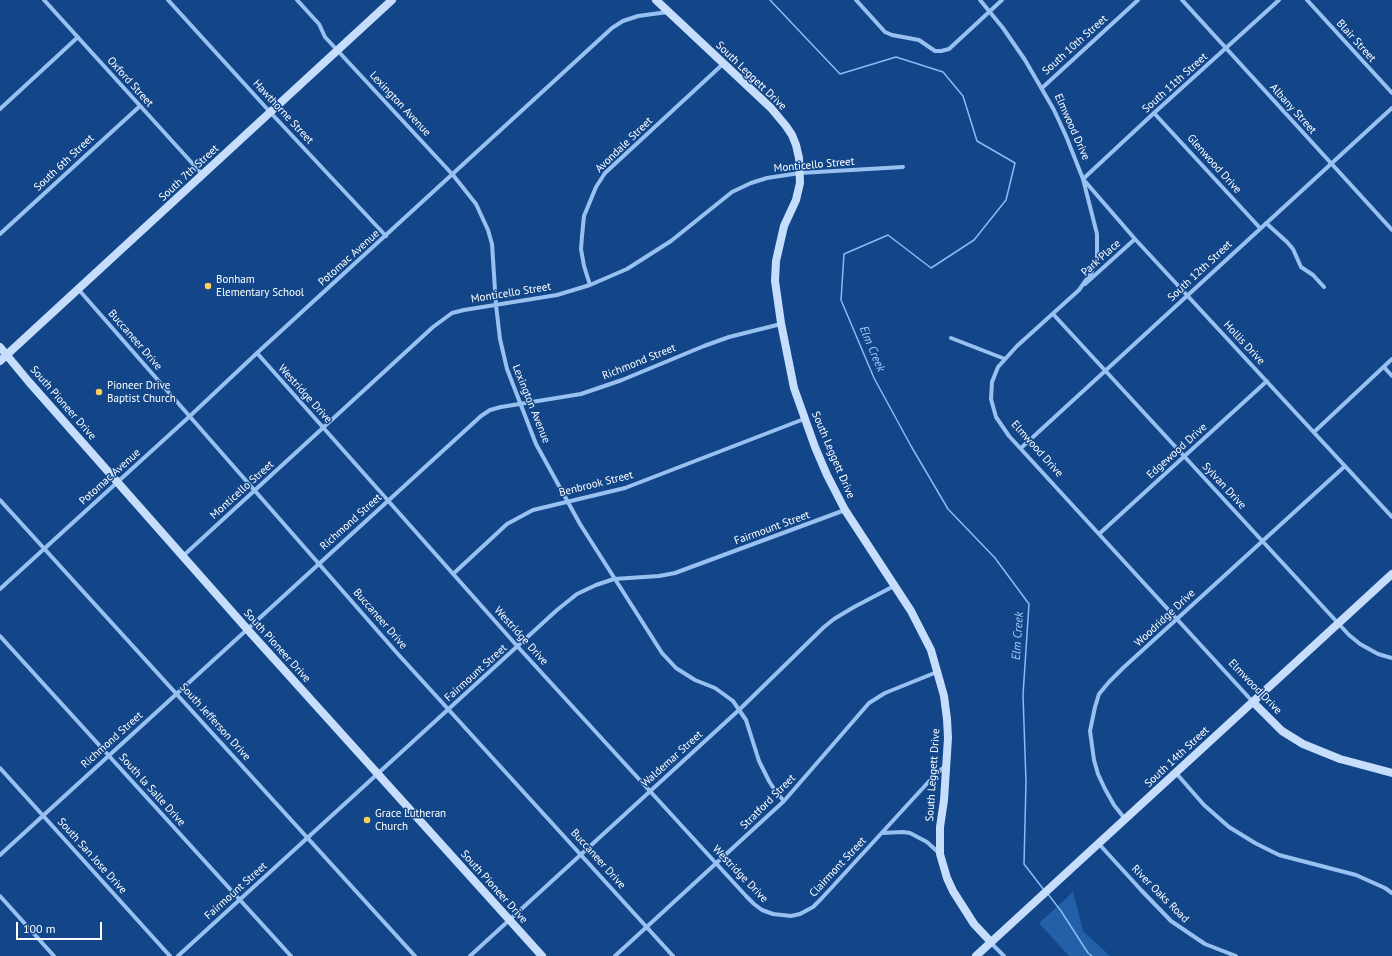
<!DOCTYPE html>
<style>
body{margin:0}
#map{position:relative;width:1392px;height:956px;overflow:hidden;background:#124689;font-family:"PT Sans",sans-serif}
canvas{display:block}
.scale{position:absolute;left:16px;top:922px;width:86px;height:18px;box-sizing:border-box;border:2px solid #fff;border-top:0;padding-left:5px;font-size:12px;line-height:14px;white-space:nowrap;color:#fff;-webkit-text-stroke:3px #124689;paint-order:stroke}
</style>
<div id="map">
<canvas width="1392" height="956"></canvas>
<div class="scale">100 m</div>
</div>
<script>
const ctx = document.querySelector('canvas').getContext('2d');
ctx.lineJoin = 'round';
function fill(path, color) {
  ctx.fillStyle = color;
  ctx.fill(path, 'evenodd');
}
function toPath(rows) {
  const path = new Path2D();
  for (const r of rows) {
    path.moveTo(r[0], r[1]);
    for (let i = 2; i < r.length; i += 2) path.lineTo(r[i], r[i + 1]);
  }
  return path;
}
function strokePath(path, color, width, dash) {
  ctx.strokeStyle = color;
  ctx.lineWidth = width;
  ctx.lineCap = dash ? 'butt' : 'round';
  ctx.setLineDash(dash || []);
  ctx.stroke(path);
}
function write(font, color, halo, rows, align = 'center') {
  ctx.font = font + ' "PT Sans",sans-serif';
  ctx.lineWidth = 3;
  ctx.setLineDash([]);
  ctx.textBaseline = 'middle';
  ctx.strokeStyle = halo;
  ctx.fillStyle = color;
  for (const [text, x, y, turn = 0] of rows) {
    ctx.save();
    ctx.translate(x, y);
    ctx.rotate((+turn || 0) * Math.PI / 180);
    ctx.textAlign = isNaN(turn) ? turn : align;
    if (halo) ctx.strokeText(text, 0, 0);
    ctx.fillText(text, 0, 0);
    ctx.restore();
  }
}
const green = toPath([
 [1073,892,1083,931,1110,956,1069,956,1039,923]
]);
const stream = toPath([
 [770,0,840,74,896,57,943,72,963,96,977,141,1015,163,1006,200,974,240,931,268,888,235,844,254,841,300,874,378,911,446,948,509,995,558,1029,604,1023,695,1026,782,1024,864,1044,890],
 [1048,894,1061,911,1088,953,1092,956]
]);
const street = toPath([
 [44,0,202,174],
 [168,0,270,112,386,236],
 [297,0,319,24,325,37,453,175,476,204,488,230,492,244,496,305,500,339,507,369,536,444,580,524,662,653,676,668,695,680,715,688,733,701,746,720,759,761,769,781,776,792,784,801],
 [856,0,885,32,892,35,919,40,935,51,941,51,949,49,1002,0],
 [980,0,1003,28,1025,60,1054,110,1066,136,1083,179,1097,234,1097,259,1091,273,1079,290,1017,346,998,367,992,382,991,399,996,417,1009,436,1253,702],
 [1182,0,1392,230],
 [1279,0,1154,113,1083,179,1135,239,1392,517],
 [1307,0,1392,93],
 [1042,88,1138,0],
 [0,109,78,37],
 [1154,113,1260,228],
 [1266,223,1287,242,1293,249,1301,267,1313,275,1324,287],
 [0,234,140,106],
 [1085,284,1135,239],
 [590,285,584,266,581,249,582,236,584,216,596,187,605,173,723,64],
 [79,290,397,653,673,956],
 [1053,314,1349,635,1360,644,1378,654,1392,658],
 [951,338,1005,359],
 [257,353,518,647,746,896,754,904,762,910,773,914,791,916,800,914,813,907,822,898,933,777,945,766],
 [1384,367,1392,376],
 [1314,432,1392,359],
 [1021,448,1392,108],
 [0,500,415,956],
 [1099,534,1267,381],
 [183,556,433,327,452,313,464,310,557,295,590,285,627,269,671,241,732,192,751,183,767,178,800,173,903,167],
 [453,574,507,524,533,510,625,488,804,419],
 [0,589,190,416,257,353,612,28,623,21,638,16,668,12],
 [0,636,291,956],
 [0,768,170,956],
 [1176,773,1204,805,1229,827,1255,843,1279,855,1356,875,1385,888,1392,893],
 [1125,819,1114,805,1105,789,1098,774,1094,760,1090,731,1095,707,1099,694,1109,682,1123,668,1345,466],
 [882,833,903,832,910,833,927,842,939,853],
 [1099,844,1141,890,1171,921,1205,944,1236,956],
 [0,855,481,416,490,410,501,407,581,394,622,380,704,346,729,337,781,324],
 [0,896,54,956],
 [991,943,1004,956],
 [178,956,557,610,577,594,596,585,614,579,659,576,675,573,845,510],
 [470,956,740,709,824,627,834,619,854,607,894,586],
 [615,956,784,801,869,703,885,693,937,672]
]);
const secondary = toPath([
 [656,0,771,108,786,126,792,135,796,145,799,158,800,183,796,200,784,226,776,261,775,281,781,323,794,388,815,447,827,475,845,510,911,611,931,650,944,696,947,719,948,738,944,800,940,827,940,854,947,878,953,891,974,924,991,942],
 [0,347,29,382,248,630,542,956],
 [0,361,392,0],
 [1253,702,1282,731,1303,744,1340,759,1392,773],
 [976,956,1392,574]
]);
const markers = [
 [208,286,4,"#ffce57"],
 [99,392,4,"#ffce57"],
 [367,820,4,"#ffce57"]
];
const streetNames = [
 ["Blair Street",1356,41,48],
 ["South 10th Street",1075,45,-42],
 ["South Leggett Drive",751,76,44],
 ["Oxford Street",130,82,48],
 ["South 11th Street",1175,83,-42],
 ["Lexington Avenue",400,104,47],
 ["Albany Street",1293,109,48],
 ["Hawthorne Street",283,112,47],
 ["Elmwood Drive",1072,127,66],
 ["Avondale Street",624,145,-44],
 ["South 6th Street",64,163,-43],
 ["Glenwood Drive",1214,164,48],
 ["Monticello Street",814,165,-5],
 ["South 7th Street",189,173,-43],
 ["Potomac Avenue",349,258,-42],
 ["Park Place",1101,258,-42],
 ["South 12th Street",1200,271,-43],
 ["Monticello Street",511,293,-9],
 ["Buccaneer Drive",135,340,49],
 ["Hollis Drive",1244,343,47],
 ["Richmond Street",639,362,-22],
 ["Westridge Drive",305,394,48],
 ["South Pioneer Drive",63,403,49],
 ["Lexington Avenue",531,404,68],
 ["Elmwood Drive",1037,449,48],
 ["Edgewood Drive",1177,451,-42],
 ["South Leggett Drive",833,455,67],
 ["Potomac Avenue",110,477,-42],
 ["Benbrook Street",596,484,-14],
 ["Sylvan Drive",1224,486,47],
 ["Monticello Street",242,490,-42],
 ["Richmond Street",351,522,-42],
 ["Fairmount Street",772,528,-20],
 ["Woodridge Drive",1165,618,-43],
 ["Buccaneer Drive",380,619,49],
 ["Westridge Drive",521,636,48],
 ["South Pioneer Drive",277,646,48],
 ["Fairmount Street",476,673,-42],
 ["Elmwood Drive",1255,687,46],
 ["South Jefferson Drive",215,722,48],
 ["Richmond Street",112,740,-42],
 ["South 14th Street",1177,757,-43],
 ["Waldemar Street",672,759,-42],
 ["South Leggett Drive",933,775,-86],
 ["South la Salle Drive",152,790,48],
 ["Stratford Street",768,802,-45],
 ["South San Jose Drive",92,856,48],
 ["Buccaneer Drive",598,859,48],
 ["Clairmont Street",838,867,-47],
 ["Westridge Drive",740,874,46],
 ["South Pioneer Drive",494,887,48],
 ["Fairmount Street",236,891,-42],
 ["River Oaks Road",1160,894,45]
];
const poiNames = [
 ["Bonham",216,280],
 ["Elementary School",216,293],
 ["Pioneer Drive",107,386],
 ["Baptist Church",107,399],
 ["Grace Lutheran",375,814],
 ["Church",375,827]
];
const waterNames = [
 ["Elm Creek",872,349,67],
 ["Elm Creek",1018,636,-86]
];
fill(green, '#2460a8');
strokePath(stream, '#89bbf4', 1.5);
strokePath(street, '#98c0f0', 4);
strokePath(secondary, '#c6ddfb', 8);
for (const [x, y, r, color] of markers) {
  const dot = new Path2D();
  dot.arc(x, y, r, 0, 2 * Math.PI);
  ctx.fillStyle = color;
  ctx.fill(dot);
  strokePath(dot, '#124689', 1.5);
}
write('11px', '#fff', '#124689', streetNames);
write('11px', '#fff', '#124689', poiNames, 'left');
write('italic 12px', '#a3caf8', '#124689', waterNames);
</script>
